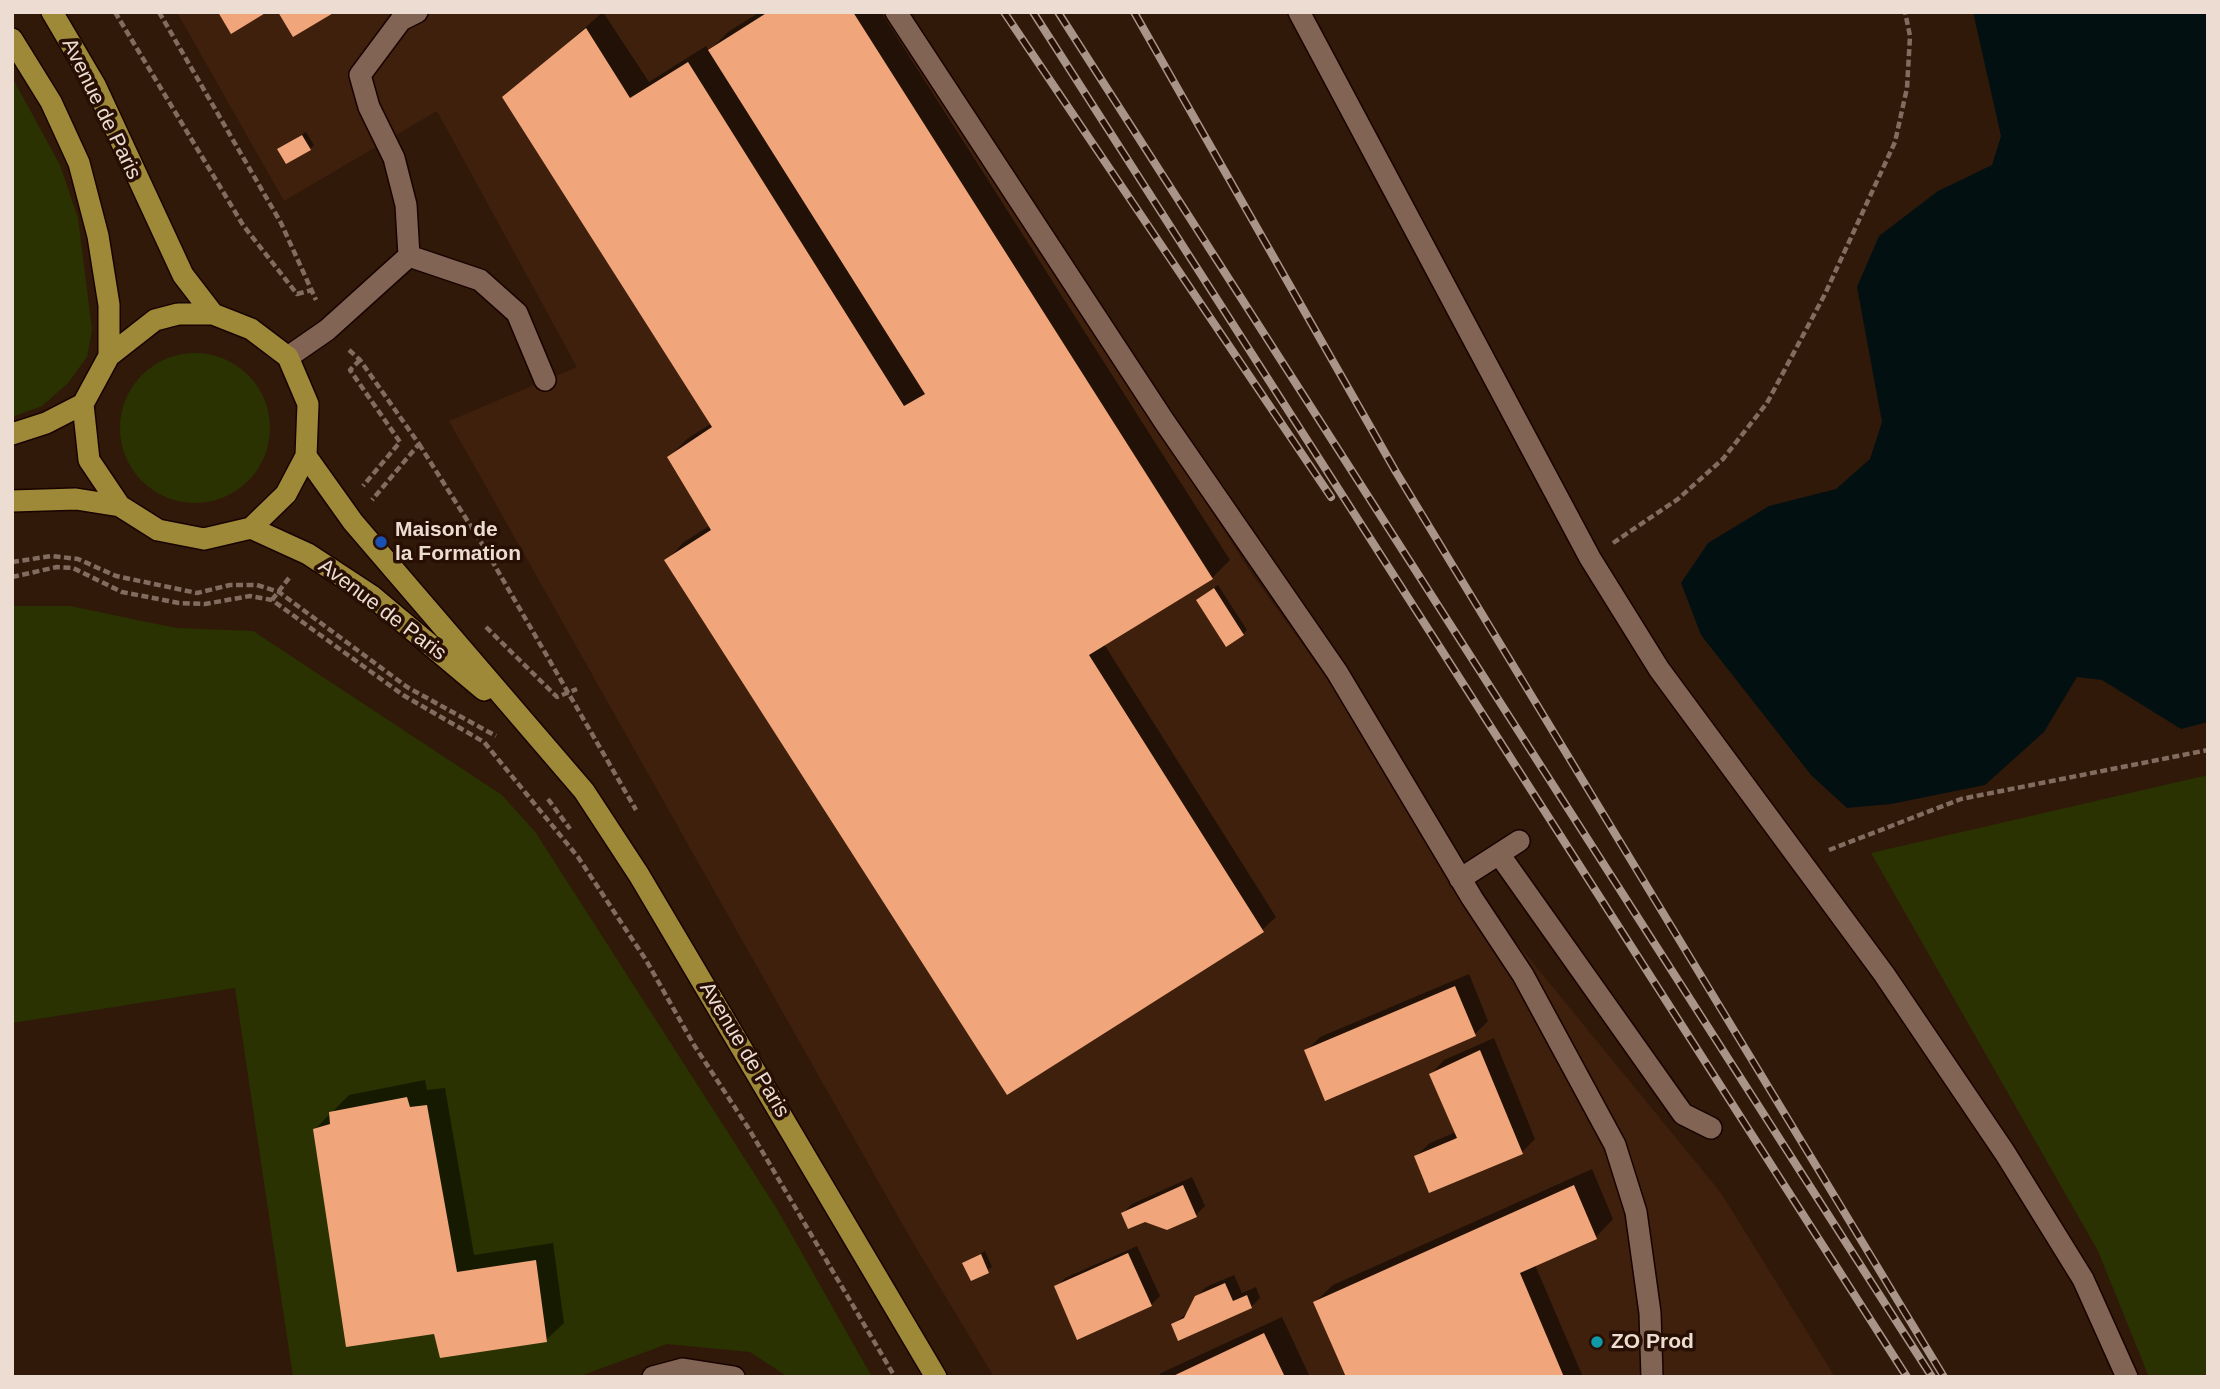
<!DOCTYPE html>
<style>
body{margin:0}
#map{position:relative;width:2220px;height:1389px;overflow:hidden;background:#31190a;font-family:Helvetica,sans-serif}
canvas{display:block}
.frame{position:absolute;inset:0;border:14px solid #eddcd2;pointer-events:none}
</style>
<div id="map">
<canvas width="2220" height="1389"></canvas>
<div class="frame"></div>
</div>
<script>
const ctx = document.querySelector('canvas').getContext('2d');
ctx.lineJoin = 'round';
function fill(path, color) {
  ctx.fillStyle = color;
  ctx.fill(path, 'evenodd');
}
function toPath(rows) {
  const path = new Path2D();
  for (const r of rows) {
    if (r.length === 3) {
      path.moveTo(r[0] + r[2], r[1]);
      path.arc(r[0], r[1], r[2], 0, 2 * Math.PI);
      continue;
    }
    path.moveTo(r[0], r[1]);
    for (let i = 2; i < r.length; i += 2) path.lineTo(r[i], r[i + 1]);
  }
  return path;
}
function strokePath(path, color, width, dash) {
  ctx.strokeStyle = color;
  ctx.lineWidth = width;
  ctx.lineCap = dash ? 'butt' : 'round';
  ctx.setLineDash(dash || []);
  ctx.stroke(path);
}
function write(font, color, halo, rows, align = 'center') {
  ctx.font = font + ' Helvetica,sans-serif';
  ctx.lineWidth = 7;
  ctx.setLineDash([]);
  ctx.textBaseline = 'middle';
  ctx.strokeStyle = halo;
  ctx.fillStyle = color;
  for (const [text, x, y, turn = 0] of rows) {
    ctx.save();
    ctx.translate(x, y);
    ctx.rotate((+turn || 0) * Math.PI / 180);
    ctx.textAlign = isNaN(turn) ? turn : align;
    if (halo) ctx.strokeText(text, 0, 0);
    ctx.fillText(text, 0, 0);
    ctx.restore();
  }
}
const built = toPath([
 [177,12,890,12,1252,574,1515,941,1721,1193,1835,1377,994,1377,912,1241,449,421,577,367,437,111,284,201]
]);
const green = toPath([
 [12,77,60,165,78,218,92,330,87,357,68,383,42,406,12,417],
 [195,428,75],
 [12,606,70,606,176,628,253,631,502,795,536,833,777,1209,872,1377,788,1377,750,1352,667,1344,578,1377,293,1377,235,988,12,1023],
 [2208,775,2208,1377,2149,1377,2098,1251,1871,853]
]);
const water = toPath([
 [1973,12,2208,12,2208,722,2181,729,2102,680,2077,677,2044,732,1985,785,1891,804,1847,808,1811,775,1701,635,1681,583,1708,543,1769,506,1836,489,1870,459,1882,422,1857,287,1879,236,1938,191,1992,165,2001,136]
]);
const shadow = toPath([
 [603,12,649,82,706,46,709,51,728,32,760,12,881,12,1230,560,1212,578,1104,644,1276,917,1262,930,667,560,684,542,711,525,669,457,687,439,712,423,504,98],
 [306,132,314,145,310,149,284,146],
 [1218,585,1247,630,1243,634,1202,596],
 [1469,974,1488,1021,1475,1034,1306,1051,1320,1037],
 [1494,1038,1535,1139,1522,1152,1416,1156,1430,1143,1456,1132,1431,1074,1444,1060],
 [425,1080,427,1090,445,1088,474,1255,553,1243,564,1323,546,1340,436,1332,315,1129,349,1095],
 [1592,1169,1613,1219,1596,1237,1535,1265,1583,1377,1348,1377,1315,1302,1333,1285],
 [1192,1177,1205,1206,1196,1215,1123,1213,1132,1204],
 [1137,1246,1160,1296,1151,1305,1056,1287,1065,1278],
 [985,1251,992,1267,971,1279,964,1263],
 [1234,1275,1242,1293,1256,1287,1260,1298,1251,1307,1179,1339,1173,1324,1189,1312,1196,1297,1206,1287],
 [1282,1317,1310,1377,1158,1377,1161,1373]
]);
const building = toPath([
 [218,12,267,12,231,34],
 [278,12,335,12,293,37],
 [768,12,853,12,1213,579,1089,655,1264,932,1007,1095,664,560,711,530,667,457,712,427,502,97,586,28,630,98,688,62,904,406,925,394,708,50],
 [302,135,311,150,286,164,277,149],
 [1214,588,1244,635,1226,647,1196,600],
 [1455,986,1476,1036,1325,1101,1304,1050],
 [1480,1050,1523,1154,1429,1193,1414,1156,1457,1138,1429,1074],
 [407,1097,410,1107,427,1105,457,1272,536,1260,547,1342,440,1358,434,1334,346,1347,313,1129,330,1124,329,1112],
 [1183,1185,1197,1217,1167,1230,1145,1222,1128,1229,1121,1213],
 [1574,1185,1597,1239,1520,1273,1564,1377,1346,1377,1313,1302],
 [1128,1253,1152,1306,1077,1340,1054,1286],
 [981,1254,989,1273,971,1281,962,1263],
 [1225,1283,1233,1301,1247,1295,1252,1308,1178,1341,1171,1324,1184,1318,1195,1296],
 [1264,1333,1285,1377,1171,1377]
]);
const path = toPath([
 [115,12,243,225,297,294,312,290],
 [159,12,281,223,316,300],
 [349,350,360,360,419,444,372,500],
 [360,360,350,370,400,442,363,486],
 [419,444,484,547,636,810],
 [1613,543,1678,499,1723,459,1767,403,1825,294,1895,142,1907,88,1910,36,1905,12],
 [12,562,52,556,78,559,116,576,197,593,230,585,257,585,279,592,407,687,496,736],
 [12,577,57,567,73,568,122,592,179,603,205,604,250,596,272,600,403,695,484,742,578,857,646,960,694,1045,749,1129,895,1377],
 [272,600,289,578],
 [486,627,557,697,577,689],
 [548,799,570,829],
 [1829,850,1961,799,2208,750]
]);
const minor = toPath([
 [896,12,1164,421,1337,672,1472,898,1523,975,1615,1145,1636,1212,1650,1313,1652,1377],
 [1299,12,1590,558,1659,669,1884,974,2005,1153,2083,1279,2127,1377],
 [409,256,406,205,394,158,369,107,360,75,401,20,417,12],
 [409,256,480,280,517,313,545,380],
 [288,357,327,330,409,256],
 [1499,854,1683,1114,1711,1128],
 [1460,879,1519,841],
 [653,1377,683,1369,734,1377]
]);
const major = toPath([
 [52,12,95,85,183,275,213,314],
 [12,39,51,102,79,163,98,236,109,305,109,356],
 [178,314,213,314,251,329,288,357,308,404,306,456,286,494,251,528,204,539,158,530,120,506,89,460,83,404,109,356,155,320,178,314],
 [12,434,46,423,83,404],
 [306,456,353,522,584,791,639,875,936,1377],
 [12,501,76,499,120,506],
 [251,528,308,554,372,596,484,690]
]);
const rail = toPath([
 [1004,12,1331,497],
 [1033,12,1907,1377],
 [1058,12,1932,1377],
 [1134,12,1396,472,1944,1377]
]);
const markers = [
 [381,542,7,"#1a4fb4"],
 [1597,1342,7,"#0f9aa8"]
];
const streetNames = [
 ["Avenue de Paris",101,109,64],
 ["Avenue de Paris",382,610,37],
 ["Avenue de Paris",744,1050,59]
];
const poiNames = [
 ["Maison de",395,530],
 ["la Formation",395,554],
 ["ZO Prod",1611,1342]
];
fill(built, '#3f200d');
fill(green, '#293200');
fill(water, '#031012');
fill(shadow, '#0007');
fill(building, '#f0a57b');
strokePath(minor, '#180300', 24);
strokePath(major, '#180300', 24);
strokePath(path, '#816c5f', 4.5, [7, 3.5]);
strokePath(minor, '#826454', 21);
strokePath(major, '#9e8939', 21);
strokePath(rail, '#a89488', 8);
strokePath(rail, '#270f03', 5, [16]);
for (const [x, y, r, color] of markers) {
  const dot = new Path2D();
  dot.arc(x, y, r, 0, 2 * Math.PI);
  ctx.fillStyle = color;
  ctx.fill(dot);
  strokePath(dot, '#270f03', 2.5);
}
write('21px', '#eddcd2', '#270f03', streetNames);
write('bold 21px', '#eddcd2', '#270f03', poiNames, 'left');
</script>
